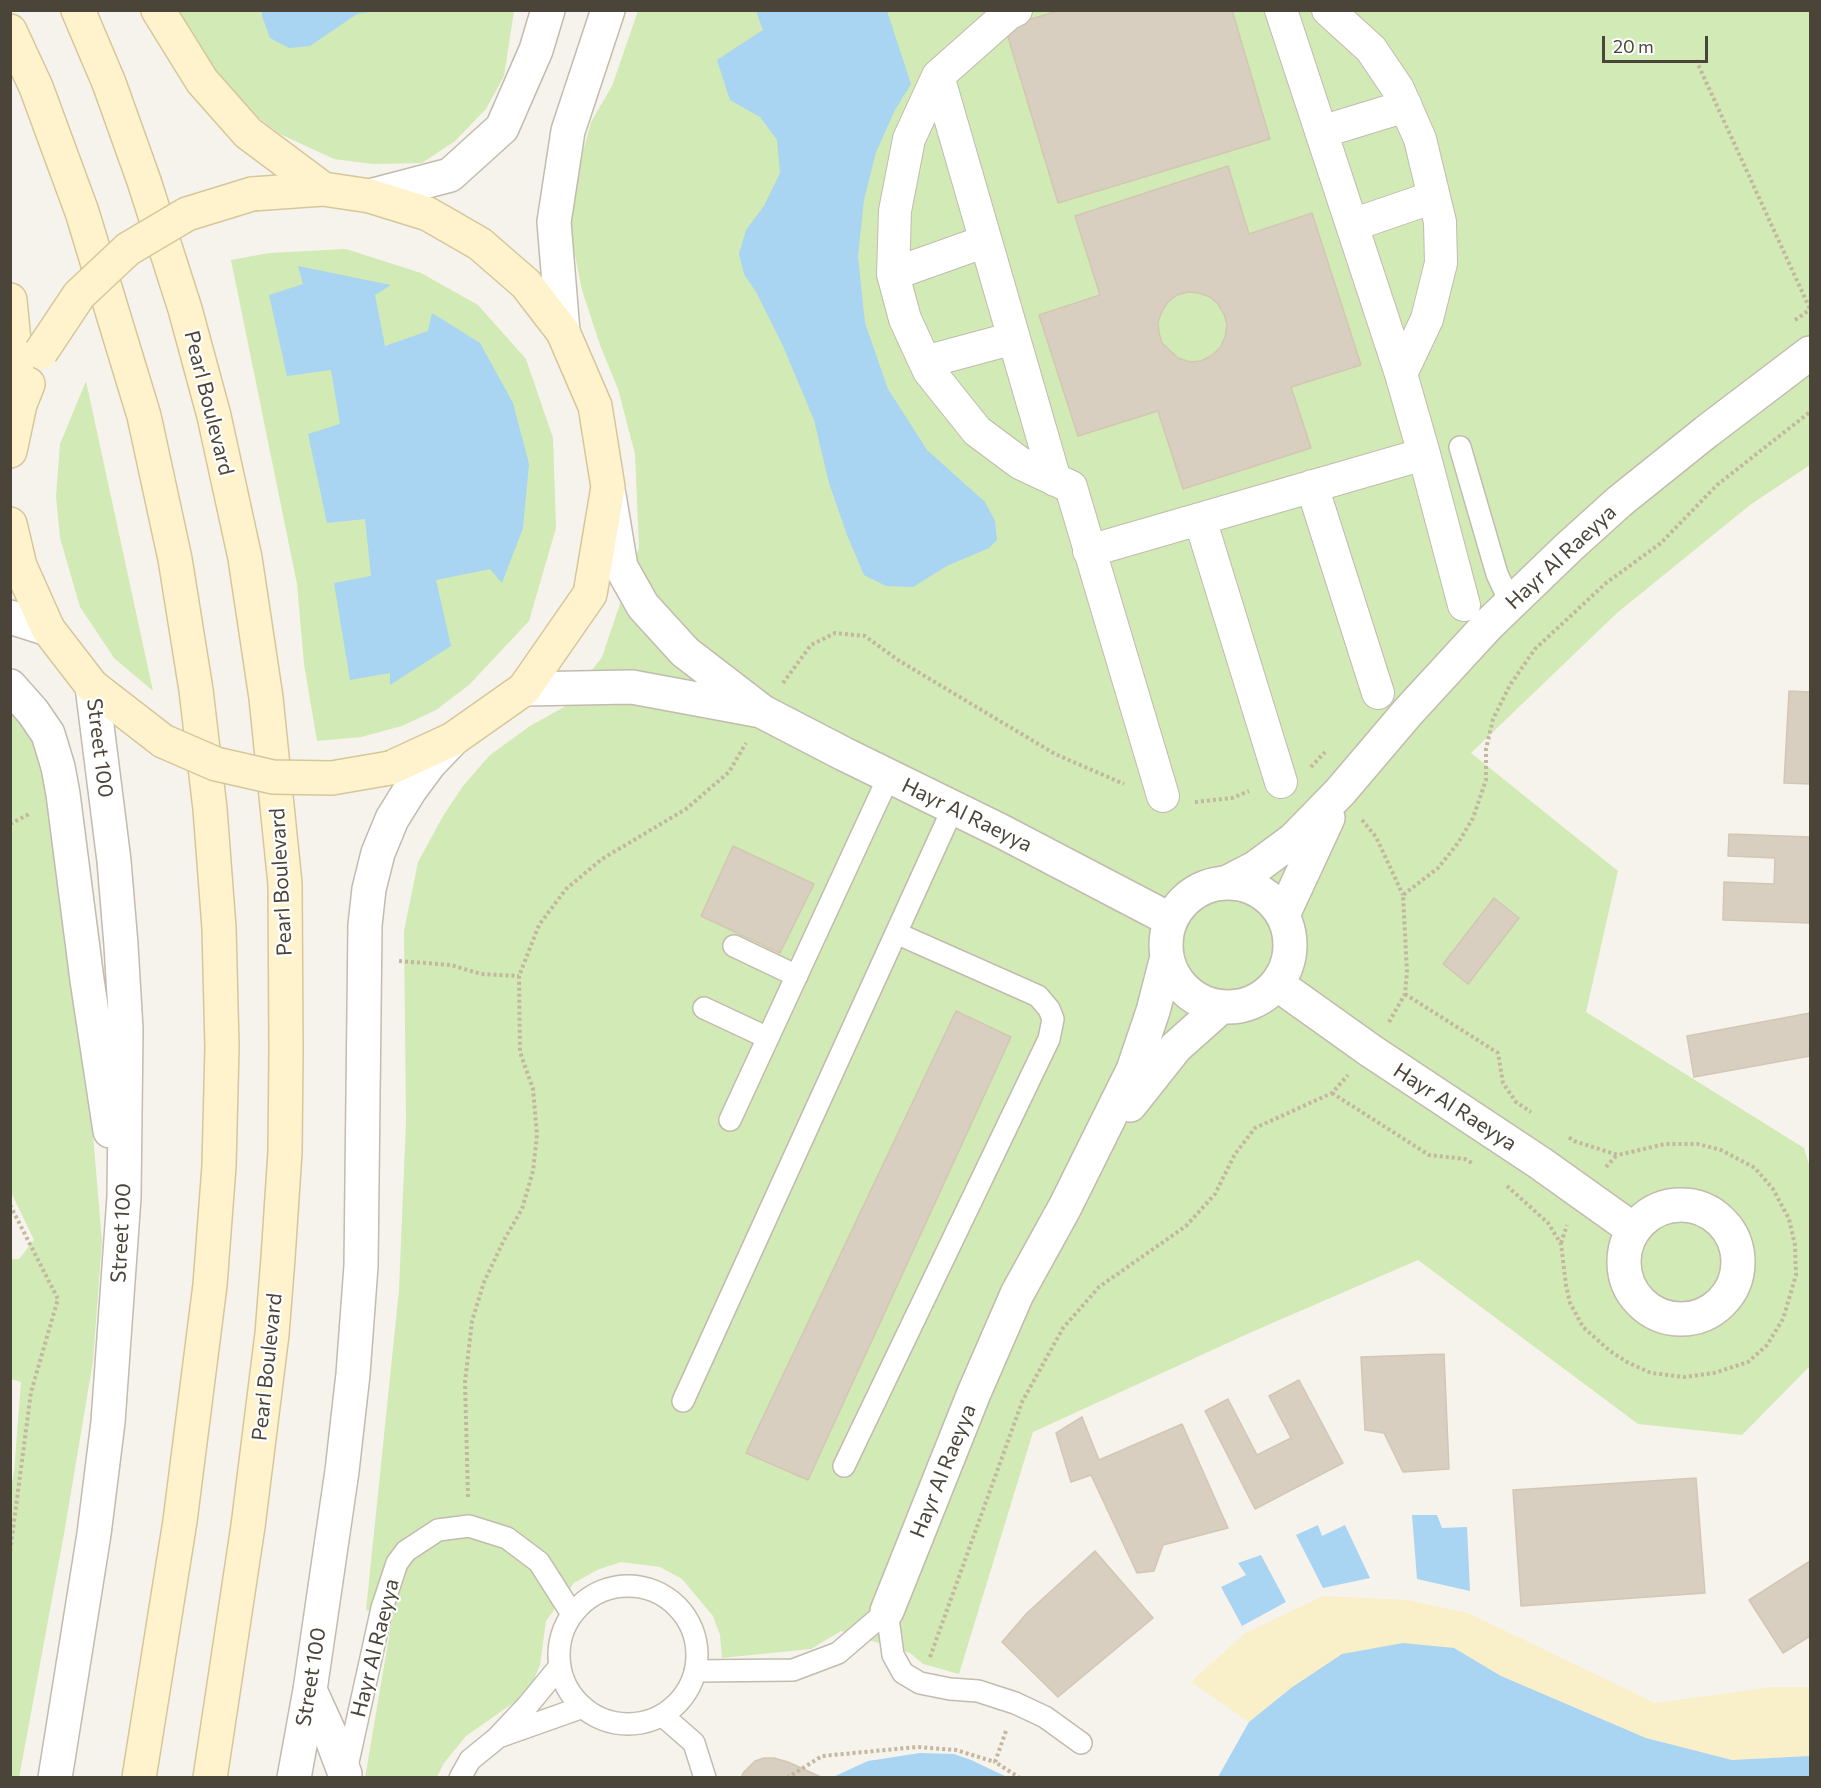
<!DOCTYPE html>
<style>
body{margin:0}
#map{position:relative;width:1821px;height:1788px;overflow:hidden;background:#f6f3ec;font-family:Commissioner,sans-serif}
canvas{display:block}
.frame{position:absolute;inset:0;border:12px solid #4b4439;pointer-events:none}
.scale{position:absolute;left:1602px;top:36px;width:106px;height:27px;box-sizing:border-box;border:3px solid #4b4439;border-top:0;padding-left:8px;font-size:18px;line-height:21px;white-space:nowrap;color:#4b4439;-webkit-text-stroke:4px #fff;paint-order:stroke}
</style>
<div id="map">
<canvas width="1821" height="1788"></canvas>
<div class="frame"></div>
<div class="scale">20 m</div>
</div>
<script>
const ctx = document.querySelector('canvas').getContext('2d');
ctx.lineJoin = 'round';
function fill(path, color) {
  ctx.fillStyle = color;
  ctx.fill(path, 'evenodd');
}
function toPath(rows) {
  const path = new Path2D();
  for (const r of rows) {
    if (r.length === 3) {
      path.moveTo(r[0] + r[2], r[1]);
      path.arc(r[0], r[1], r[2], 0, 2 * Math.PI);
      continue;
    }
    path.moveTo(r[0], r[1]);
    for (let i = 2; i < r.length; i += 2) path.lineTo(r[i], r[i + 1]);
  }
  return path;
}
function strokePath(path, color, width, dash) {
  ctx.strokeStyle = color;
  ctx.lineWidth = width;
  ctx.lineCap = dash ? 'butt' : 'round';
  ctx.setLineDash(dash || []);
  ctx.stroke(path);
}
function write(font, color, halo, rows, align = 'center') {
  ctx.font = font + ' Commissioner,sans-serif';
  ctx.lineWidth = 4.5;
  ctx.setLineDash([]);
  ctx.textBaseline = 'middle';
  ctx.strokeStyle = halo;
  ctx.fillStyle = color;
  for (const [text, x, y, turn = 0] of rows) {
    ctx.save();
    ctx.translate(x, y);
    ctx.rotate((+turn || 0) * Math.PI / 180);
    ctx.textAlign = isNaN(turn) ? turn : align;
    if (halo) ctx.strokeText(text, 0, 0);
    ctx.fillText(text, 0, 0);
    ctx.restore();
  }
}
const green = toPath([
 [172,11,514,11,504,76,486,109,455,141,422,163,373,164,334,159,280,134,232,98],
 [638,11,1810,11,1810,465,1750,505,1617,613,1471,753,1618,871,1586,1012,1804,1148,1810,1168,1810,1366,1742,1435,1638,1424,1418,1260,1254,1331,1033,1432,959,1674,923,1664,910,1653,841,1631,811,1649,722,1658,720,1635,713,1616,682,1579,660,1567,621,1562,597,1570,574,1583,546,1621,540,1665,533,1682,519,1699,466,1736,444,1763,437,1777,365,1778,392,1619,366,1610,399,1290,406,1122,404,931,418,862,443,816,463,786,490,755,530,726,564,707,602,657,639,548,635,454,618,389,600,345,582,290,573,246,569,216,576,177,591,122,612,86],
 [346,249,421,273,478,305,526,359,553,438,556,528,529,621,469,685,436,710,402,726,361,737,317,741,304,664,297,584,231,260,269,253],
 [86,381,153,691,114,658,80,607,60,538,56,496,60,444],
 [10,709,22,720,38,754,49,794,88,1076,102,1241,93,1361,64,1534,19,1778,10,1777,10,1493,14,1472,21,1382,11,1379,10,1259,19,1259,34,1240,10,1190]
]);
const sand = toPath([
 [1323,1596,1407,1600,1468,1613,1655,1703,1773,1687,1810,1687,1810,1756,1732,1760,1646,1738,1501,1676,1454,1648,1291,1688,1249,1722,1191,1682,1244,1634]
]);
const water = toPath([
 [262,11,262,10,375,11,357,14,310,46,289,48,270,38,262,16],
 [756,11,887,11,911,84,895,110,876,152,864,200,858,256,865,323,888,389,927,450,985,502,995,521,997,540,989,548,947,566,913,587,886,586,864,575,847,535,829,483,814,420,783,346,756,292,744,274,739,254,746,230,764,206,780,173,777,140,760,117,730,100,717,60,763,30],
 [298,266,391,285,375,295,385,346,428,331,432,313,480,343,513,403,529,464,523,528,502,583,490,569,436,580,451,646,390,685,390,673,350,680,334,583,371,576,365,519,327,523,308,434,340,424,331,370,287,376,269,295,303,284],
 [1412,1515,1437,1515,1442,1528,1467,1527,1470,1591,1417,1579],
 [1318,1525,1322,1536,1345,1525,1370,1578,1323,1588,1296,1535],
 [1261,1555,1286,1602,1242,1626,1221,1587,1246,1575,1238,1563],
 [1403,1643,1454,1648,1501,1676,1646,1738,1732,1760,1810,1756,1810,1777,1218,1777,1249,1722,1291,1688,1342,1654],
 [920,1753,954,1754,971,1760,1007,1777,833,1777,868,1761]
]);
const building = toPath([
 [1061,10,1232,10,1270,139,1058,203,1005,27,1061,10],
 [1228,166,1249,234,1312,213,1361,365,1291,387,1311,448,1183,489,1158,411,1078,436,1039,315,1100,295,1075,216,1228,166],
 [1188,292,1199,293,1210,297,1218,304,1224,314,1227,325,1225,337,1220,348,1211,356,1201,361,1190,362,1178,358,1162,343,1159,333,1158,322,1162,311,1168,302,1177,295,1188,292],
 [1789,691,1810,692,1810,784,1784,783,1789,691],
 [1729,834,1810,837,1810,923,1723,920,1724,882,1774,884,1775,858,1728,856,1729,834],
 [733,846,814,884,780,953,701,916,733,846],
 [1494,898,1519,918,1468,984,1443,964,1494,898],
 [956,1011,1011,1037,808,1480,746,1453,956,1011],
 [1810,1013,1810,1056,1694,1077,1687,1036,1810,1013],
 [1444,1354,1449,1469,1403,1472,1384,1433,1365,1430,1361,1357,1444,1354],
 [1299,1380,1343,1463,1255,1509,1205,1411,1228,1399,1257,1455,1291,1438,1269,1396,1299,1380],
 [1082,1417,1099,1460,1182,1424,1228,1528,1163,1545,1154,1571,1137,1573,1091,1475,1071,1482,1056,1433,1082,1417],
 [1696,1478,1705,1593,1521,1606,1513,1490,1696,1478],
 [1095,1551,1153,1618,1058,1697,1002,1642,1027,1613,1095,1551],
 [1810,1561,1810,1636,1783,1653,1749,1600,1810,1561],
 [764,1758,774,1758,788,1762,823,1778,741,1778,743,1773,755,1761,764,1758]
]);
const path = toPath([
 [1696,60,1810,309],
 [1795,320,1809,310],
 [783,683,811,645,835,633,865,636,898,660,1055,754,1124,784],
 [1311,767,1325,752],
 [1195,802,1232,798,1249,791],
 [1362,820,1376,837,1403,895],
 [10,824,31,813],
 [399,961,451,965,481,974,519,976],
 [1405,994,1498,1053,1503,1083,1516,1102,1531,1112],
 [1389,1022,1405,994,1407,972,1403,895,1438,868,1458,843,1473,818,1486,780,1486,749,1493,719,1510,685,1535,649,1606,583,1661,543,1717,485,1810,412],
 [1332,1093,1429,1155,1465,1159,1474,1164],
 [1606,1167,1617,1155],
 [1507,1186,1548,1223,1561,1244,1566,1285,1570,1303,1583,1327,1610,1351,1627,1362,1651,1373,1684,1377,1714,1373,1748,1362,1767,1345,1783,1319,1796,1275,1795,1245,1789,1219,1773,1189,1755,1168,1721,1150,1698,1144,1665,1144,1618,1155,1574,1141,1567,1136],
 [10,1205,58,1299,31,1392,10,1552],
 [1561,1243,1567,1225],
 [468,1497,465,1382,472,1321,484,1282,504,1240,522,1209,533,1171,537,1135,533,1089,520,1052,519,976,539,925,566,889,602,859,686,809,729,772,746,743],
 [930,1657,1022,1402,1063,1328,1099,1287,1186,1226,1215,1194,1235,1154,1255,1128,1332,1093,1348,1075],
 [1006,1731,995,1762,1020,1778],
 [787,1778,822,1756,917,1747,956,1750,995,1762]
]);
const service = toPath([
 [1460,447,1497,574,1511,604],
 [734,946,797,976],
 [704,1008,768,1038],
 [730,1120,889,776],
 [683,1401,953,808],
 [844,1466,1049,1039,1053,1019,1049,1009,1038,996,896,933],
 [628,1655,69],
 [887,1611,893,1655,903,1673,920,1683,950,1689,978,1691,1015,1703,1045,1717,1081,1743],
 [695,1671,793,1670,838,1653,887,1611],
 [662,1715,694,1743,705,1778],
 [501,1736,583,1707],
 [346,1771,382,1608,397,1563,406,1551,438,1530,469,1526,507,1538,539,1562,572,1614],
 [460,1778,470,1760,497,1738,528,1705,560,1666]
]);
const pedestrian = toPath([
 [1016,10,1008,14,938,76,909,139,895,211,893,274,905,319,929,371,977,431,1020,463,1071,487,1163,796],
 [1281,10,1401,374,1424,454,1464,605],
 [1328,10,1371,49,1398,89,1420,139,1440,222,1441,263,1427,319,1401,374],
 [938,76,1055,480],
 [1321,132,1406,106],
 [1352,225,1434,197],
 [893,274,986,241],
 [925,362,1014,338],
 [1312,486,1378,693],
 [1200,519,1281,782],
 [1089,551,1424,454]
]);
const minor = toPath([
 [370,196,450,175,502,128,536,50,548,10],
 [563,332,554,222,568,131,608,10],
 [609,495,621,567,643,606,685,652,763,712,844,754,1001,831,1171,920],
 [10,617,48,629],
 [524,689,632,687,756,710],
 [1228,882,1255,868,1293,840,1340,792,1408,712,1488,625,1569,547,1620,501,1706,432,1810,353],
 [1228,945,62],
 [1283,915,1328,818],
 [1277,984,1371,1051,1540,1163,1634,1230],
 [1130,1105,1176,1047,1221,1007],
 [1681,1262,57],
 [887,1611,974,1393,1017,1294,1065,1207,1133,1070,1153,1011,1167,957]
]);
const tertiary = toPath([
 [10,686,33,712,48,734,58,767,63,794,87,980,110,1131],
 [310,1690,330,1734,345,1774],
 [55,1778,94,1534,108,1422,124,1197,126,1029,121,945,114,861,92,686],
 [294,1778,310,1690,342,1471,353,1374,361,1266,365,925,369,889,378,853,392,819,410,790,430,763,453,739]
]);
const secondary = toPath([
 [78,10,109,83,144,181,185,309,214,416,245,558,266,698,285,884,286,1051,285,1152,278,1258,272,1334,248,1526,210,1778],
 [158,10,202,81,248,133,323,189],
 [10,31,36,87,82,212,144,416,175,559,196,690,210,809,219,928,222,1047,219,1166,210,1285,180,1521,139,1778],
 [252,194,323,189,370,196,428,214,480,244,526,284,563,332,595,406,608,487,590,594,524,689,453,739,390,768],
 [10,300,20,404],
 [10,451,20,404,28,384],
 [10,524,20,566,48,629,92,686,163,741]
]);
const secondaryBridge = toPath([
 [41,352,79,295,128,249,187,214,252,194],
 [163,741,216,764,273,777,332,778,390,768]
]);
const streetNames = [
 ["Pearl Boulevard",209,403,76],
 ["Hayr Al Raeyya",1561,557,-43],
 ["Street 100",100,748,83],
 ["Hayr Al Raeyya",967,815,26],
 ["Pearl Boulevard",281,882,-93],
 ["Hayr Al Raeyya",1455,1107,33],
 ["Street 100",121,1233,-87],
 ["Pearl Boulevard",267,1367,-84],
 ["Hayr Al Raeyya",943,1471,-68],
 ["Hayr Al Raeyya",375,1648,-76],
 ["Street 100",311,1677,-81]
];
fill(green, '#d2eab5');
fill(sand, '#f9efc9');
fill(water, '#a9d4f2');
fill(building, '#d8cfc1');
strokePath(building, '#d3c7b4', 1.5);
strokePath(service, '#c2bbae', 24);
strokePath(pedestrian, '#c2bbae', 34);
strokePath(minor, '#c2bbae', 36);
strokePath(tertiary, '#c2bbae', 36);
strokePath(secondary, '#d6c79b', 36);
strokePath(path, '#c4b79f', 4, [3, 3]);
strokePath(service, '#fff', 21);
strokePath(pedestrian, '#fff', 32);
strokePath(minor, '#fff', 33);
strokePath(tertiary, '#fff', 33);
strokePath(secondary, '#fff3cd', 33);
strokePath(secondaryBridge, '#d6c79b', 36, []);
strokePath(secondaryBridge, '#fff3cd', 33);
write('21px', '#4b4439', '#fff', streetNames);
</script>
